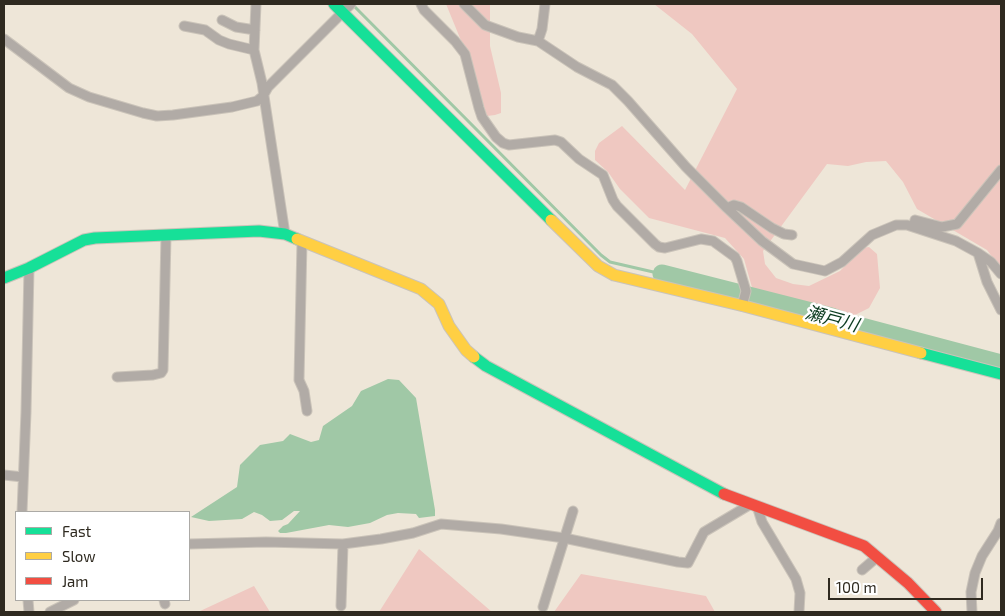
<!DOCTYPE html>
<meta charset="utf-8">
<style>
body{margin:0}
#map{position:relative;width:1005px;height:616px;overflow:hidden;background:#eee6d8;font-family:"Exo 2",sans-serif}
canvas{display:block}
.frame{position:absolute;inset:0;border:5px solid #2f2a20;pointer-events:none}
.legend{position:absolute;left:15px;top:511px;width:175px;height:90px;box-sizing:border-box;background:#fff;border:1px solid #acaaa6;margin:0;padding:6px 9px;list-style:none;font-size:15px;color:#2f2a20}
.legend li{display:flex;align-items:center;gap:10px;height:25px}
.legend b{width:25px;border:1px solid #acaaa6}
.scale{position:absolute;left:828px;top:578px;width:155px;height:22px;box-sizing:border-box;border:2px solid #2f2a20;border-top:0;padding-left:6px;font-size:15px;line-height:18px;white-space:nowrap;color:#2f2a20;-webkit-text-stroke:4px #fff;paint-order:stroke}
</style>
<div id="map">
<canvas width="1005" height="616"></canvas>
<div class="frame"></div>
<ul class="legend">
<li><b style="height:6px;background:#16e098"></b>Fast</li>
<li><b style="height:6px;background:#ffcf43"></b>Slow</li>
<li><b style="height:6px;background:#f24e42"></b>Jam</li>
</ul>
<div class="scale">100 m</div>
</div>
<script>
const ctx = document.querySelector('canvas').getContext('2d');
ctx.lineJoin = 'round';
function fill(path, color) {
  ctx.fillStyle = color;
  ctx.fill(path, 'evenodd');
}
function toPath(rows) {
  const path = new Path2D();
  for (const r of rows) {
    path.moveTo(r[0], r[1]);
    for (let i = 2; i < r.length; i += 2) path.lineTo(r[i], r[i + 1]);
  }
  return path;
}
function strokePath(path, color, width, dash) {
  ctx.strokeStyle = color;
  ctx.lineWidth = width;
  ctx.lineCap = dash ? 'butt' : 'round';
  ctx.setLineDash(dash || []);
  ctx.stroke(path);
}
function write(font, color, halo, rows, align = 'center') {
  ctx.font = font + ' "Exo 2","Noto Sans JP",sans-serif';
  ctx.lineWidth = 5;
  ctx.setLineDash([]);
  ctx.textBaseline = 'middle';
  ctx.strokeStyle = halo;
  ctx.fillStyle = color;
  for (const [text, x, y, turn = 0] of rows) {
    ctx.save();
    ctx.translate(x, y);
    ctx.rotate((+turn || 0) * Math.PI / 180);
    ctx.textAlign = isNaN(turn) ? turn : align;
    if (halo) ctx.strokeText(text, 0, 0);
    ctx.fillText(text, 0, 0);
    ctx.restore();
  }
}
const green = toPath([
 [446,4,490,4,490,46,501,93,501,113,495,115,487,116,469,60],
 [654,4,1001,4,1001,269,987,250,917,209,903,182,886,161,866,162,848,166,827,164,763,251,765,264,776,278,793,284,809,286,840,271,862,248,869,247,877,254,880,288,869,308,849,318,753,291,744,259,725,238,649,218,620,189,608,172,595,160,595,151,599,143,622,126,685,190,737,89,692,34],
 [419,549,492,612,379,612],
 [581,574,706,596,715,612,554,612],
 [254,586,270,612,198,612]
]);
const water = toPath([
 [388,379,399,380,416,398,435,510,435,516,419,518,416,514,398,513,387,515,370,523,348,527,329,525,286,533,280,533,278,531,283,526,288,524,300,511,294,511,282,520,270,521,262,515,254,512,242,519,209,521,191,517,237,487,240,465,260,445,283,441,290,434,311,442,319,440,323,426,352,406,361,391]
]);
const stream = toPath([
 [352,4,601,255,610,262,662,274]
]);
const river = toPath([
 [662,274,831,317,850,324,1001,364]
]);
const street = toPath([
 [256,4,254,50,262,83,285,234],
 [421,4,424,10,455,41,465,54,479,108,482,117,496,137,503,143,509,145,555,140,561,142,579,159,603,175,613,200,617,206,655,244,659,247,665,248,701,239,713,241,735,257,737,261,746,291,742,306],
 [464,4,485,25,518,37,538,41,577,67,612,85,628,101,686,167,727,208,762,241,793,264,825,271,842,262,872,235,896,225,907,225,956,241,978,253,987,282,1001,310],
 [222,20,236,27,255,30],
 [184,26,205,30,219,40,229,44,254,50],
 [4,39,69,88,89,97,143,113,157,116,173,115,232,107,257,101,263,96,268,87,351,4],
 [538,41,542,29,545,4],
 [727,208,734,205,741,207,772,228,784,234,792,235],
 [913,227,915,220,942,227,957,224,1001,170],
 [302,241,299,380,304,391,307,411],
 [978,253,991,262,1001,274],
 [117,377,153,375,161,373,163,370,166,236],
 [4,475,23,477],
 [757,506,762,522,796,579,800,593,799,612],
 [22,512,26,412,29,268],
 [189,544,266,542,343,544,381,539,413,533,441,524,501,529,564,538,678,562,688,563,704,532,751,504],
 [862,570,876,558],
 [28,600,29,612],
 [164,600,165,604],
 [341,606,343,544],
 [543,607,573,511],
 [50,612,74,600],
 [972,612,971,592,975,573,982,556,998,531,1001,523]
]);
const fast = toPath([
 [334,4,551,220],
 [4,278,29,268,84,240,95,238,259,231,285,234,297,239],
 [921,353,1001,374],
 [474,357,486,366,724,494]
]);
const slow = toPath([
 [551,220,598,266,614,275,744,306,921,353],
 [297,239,421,289,439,304,449,326,466,350,474,357]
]);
const jam = toPath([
 [724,494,864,546,908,583,936,612]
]);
const waterNames = [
 ["瀬戸川",832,319,15]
];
fill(green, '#efc8c1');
fill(water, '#a0c8a6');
strokePath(stream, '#a0c8a6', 3);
strokePath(river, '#a0c8a6', 19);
strokePath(street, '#cac3b9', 11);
strokePath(fast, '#cac3b9', 13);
strokePath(slow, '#cac3b9', 13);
strokePath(jam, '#cac3b9', 13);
strokePath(street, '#b1aba6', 9);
strokePath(fast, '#16e098', 11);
strokePath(slow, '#ffcf43', 11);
strokePath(jam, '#f24e42', 11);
write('italic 18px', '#0b3b1f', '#fff', waterNames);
</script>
